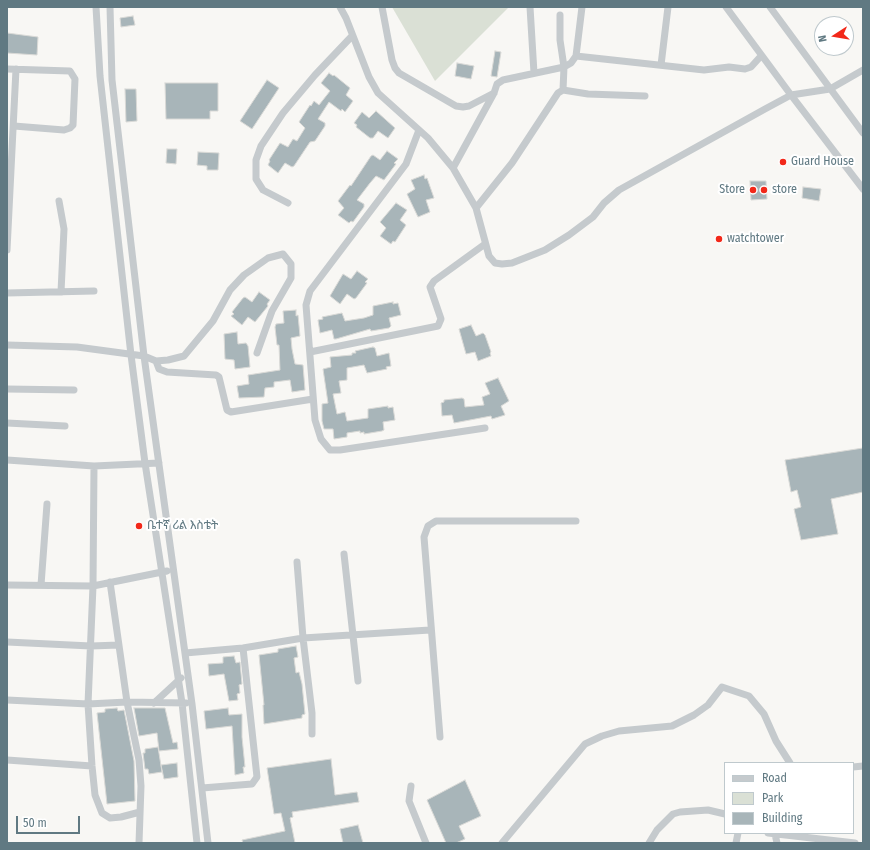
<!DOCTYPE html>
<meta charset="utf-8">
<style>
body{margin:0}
#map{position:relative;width:870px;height:850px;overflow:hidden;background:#f8f7f4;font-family:"Fira Sans Condensed",sans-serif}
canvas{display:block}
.frame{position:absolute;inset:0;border:8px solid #607982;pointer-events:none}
.legend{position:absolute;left:724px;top:762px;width:130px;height:72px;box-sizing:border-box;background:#fff;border:1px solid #bfc9cd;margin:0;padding:5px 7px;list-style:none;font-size:12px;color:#607982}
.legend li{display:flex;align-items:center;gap:8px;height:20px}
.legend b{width:20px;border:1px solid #bfc9cd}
.north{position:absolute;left:814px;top:16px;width:40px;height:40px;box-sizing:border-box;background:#fff;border:1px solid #bfc9cd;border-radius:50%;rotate:258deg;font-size:11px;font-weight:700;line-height:16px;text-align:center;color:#607982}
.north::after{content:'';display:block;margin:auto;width:14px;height:18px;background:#f22819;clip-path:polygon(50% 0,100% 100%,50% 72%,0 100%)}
.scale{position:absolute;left:16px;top:816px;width:64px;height:18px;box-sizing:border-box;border:2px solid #607982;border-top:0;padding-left:5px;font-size:12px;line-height:14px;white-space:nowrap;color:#607982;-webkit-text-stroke:3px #fff;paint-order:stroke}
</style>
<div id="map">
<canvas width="870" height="850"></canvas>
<div class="frame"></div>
<ul class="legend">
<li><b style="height:5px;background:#c5cacd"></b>Road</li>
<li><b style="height:11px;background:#dae0d5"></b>Park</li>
<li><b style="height:11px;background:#a8b5b9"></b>Building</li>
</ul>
<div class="north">N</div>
<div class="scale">50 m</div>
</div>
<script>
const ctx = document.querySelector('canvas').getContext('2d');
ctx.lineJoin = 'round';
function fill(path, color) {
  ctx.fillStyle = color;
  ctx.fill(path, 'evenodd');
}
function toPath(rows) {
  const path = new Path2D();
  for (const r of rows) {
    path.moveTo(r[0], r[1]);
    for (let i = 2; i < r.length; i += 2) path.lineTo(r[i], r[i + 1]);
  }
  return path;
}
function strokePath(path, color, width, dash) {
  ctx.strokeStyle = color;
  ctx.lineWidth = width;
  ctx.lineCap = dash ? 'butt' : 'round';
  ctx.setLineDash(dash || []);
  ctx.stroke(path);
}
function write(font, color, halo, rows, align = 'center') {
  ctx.font = font + ' "Fira Sans Condensed","Noto Sans Ethiopic",sans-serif';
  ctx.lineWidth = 4;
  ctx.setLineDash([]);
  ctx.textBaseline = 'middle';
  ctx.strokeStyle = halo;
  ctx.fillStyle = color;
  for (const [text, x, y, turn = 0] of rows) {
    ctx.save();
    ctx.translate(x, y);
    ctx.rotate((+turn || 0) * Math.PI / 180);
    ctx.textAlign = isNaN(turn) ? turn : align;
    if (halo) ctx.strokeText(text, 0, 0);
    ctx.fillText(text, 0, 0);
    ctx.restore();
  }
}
const green = toPath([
 [392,7,509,7,435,81]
]);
const building = toPath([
 [133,16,135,25,121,27,120,18,133,16],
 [7,33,38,37,37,55,7,53,7,33],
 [495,51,501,52,497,77,491,76,495,51],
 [457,63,474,66,471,79,455,76,457,63],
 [329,73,333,76,334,75,350,88,346,95,353,101,345,112,342,109,341,111,329,102,318,119,325,123,325,126,315,141,310,142,294,166,292,167,285,163,278,173,268,165,270,161,269,160,280,143,288,147,293,139,297,141,305,128,299,122,310,105,311,106,314,101,319,105,330,91,321,83,329,73],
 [267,80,279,88,252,129,240,121,267,80],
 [165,83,218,83,218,111,210,111,210,119,166,119,165,83],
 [125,89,136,89,137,121,126,122,125,89],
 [376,111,395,128,388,138,378,131,373,138,370,138,356,127,357,125,354,123,362,112,369,118,376,111],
 [167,149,177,149,176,164,166,163,167,149],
 [387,151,398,159,394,163,396,164,384,180,376,176,370,183,357,200,364,204,364,207,353,222,351,221,349,223,338,215,344,208,338,201,350,185,351,186,371,156,373,155,380,160,387,151],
 [198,152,219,153,218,170,207,170,207,166,197,165,198,152],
 [424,175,425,179,427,178,434,198,426,200,430,212,418,217,407,194,415,189,411,180,424,175],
 [750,181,766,181,767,199,751,200,750,181],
 [803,187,821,189,819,201,802,198,803,187],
 [396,203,407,210,400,220,406,225,395,242,393,241,391,244,380,236,386,228,380,222,396,203],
 [357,271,368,279,365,282,367,283,356,298,354,299,347,294,340,304,330,296,343,274,351,279,357,271],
 [259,292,270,300,267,304,268,306,255,322,248,317,242,325,231,316,234,314,232,312,243,298,245,297,252,302,259,292],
 [393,302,393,304,398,303,401,315,389,318,391,326,389,328,371,331,370,329,336,339,334,339,332,330,320,333,318,320,323,319,322,317,342,313,345,321,364,318,373,315,373,306,393,302],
 [296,310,296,316,298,315,300,336,291,338,292,349,295,364,303,365,305,390,292,392,290,380,274,382,274,387,265,388,264,397,239,398,237,386,249,384,248,375,280,370,279,345,277,345,275,327,276,324,284,323,283,311,296,310],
 [471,325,476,336,483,333,485,335,491,352,490,353,491,356,478,361,475,352,466,354,459,329,471,325],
 [237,332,238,344,246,343,248,346,250,367,235,369,234,360,225,359,224,334,237,332],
 [373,347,375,348,377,356,389,353,391,366,386,367,387,369,367,373,364,365,347,368,347,380,339,381,341,393,333,394,337,414,345,412,347,421,368,418,368,409,388,406,388,408,393,407,395,420,383,422,384,430,382,431,364,434,364,432,360,433,360,431,347,433,347,437,334,439,333,429,324,429,322,421,322,404,328,403,323,369,331,367,330,357,352,355,352,353,356,353,355,351,373,347],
 [498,378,509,401,501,406,505,415,492,419,491,416,454,423,452,415,442,416,441,403,444,402,444,400,462,398,464,399,465,407,484,405,482,397,490,394,485,383,498,378],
 [863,448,863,492,831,499,838,534,801,540,794,509,801,507,797,490,791,492,785,460,863,448],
 [296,646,298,657,294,658,296,673,299,672,302,684,305,714,302,715,302,718,264,724,263,705,264,705,259,655,278,652,278,649,296,646],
 [234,656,236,663,240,662,242,684,239,685,240,693,237,694,238,700,229,701,224,674,209,676,208,664,223,663,223,657,234,656],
 [117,708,118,711,124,710,134,761,135,801,107,804,97,713,105,712,105,709,117,708],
 [134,708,165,708,173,743,177,742,178,749,159,751,157,733,139,736,134,708],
 [228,708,229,715,242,714,242,737,245,767,243,767,244,773,235,775,232,726,206,729,204,711,228,708],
 [158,747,162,772,149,774,148,769,145,769,143,753,145,753,145,749,158,747],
 [331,759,335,795,357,792,359,802,292,812,293,817,290,818,295,843,243,843,242,840,285,831,281,813,274,814,267,768,331,759],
 [177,763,178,777,164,779,161,765,177,763],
 [465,780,481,816,459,826,465,839,456,843,446,843,427,800,465,780],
 [358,825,363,843,343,843,340,829,358,825]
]);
const street = toPath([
 [96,7,100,76,131,355,145,463,182,703,197,843],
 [110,7,112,80,144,356,192,704,208,843],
 [340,7,346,18,369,77,378,93,428,138,453,168,476,208,489,256,495,263,502,264,512,263,545,250,569,235,593,217,604,203,619,190,765,109,791,95,830,89,863,70],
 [382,7,392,60,395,68,399,73,456,106,463,107,469,106,494,93],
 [530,7,534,73],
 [726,7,791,95,863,189],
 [770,7,863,133],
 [576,56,704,70,729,67,745,69,751,67,761,56],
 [661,65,668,7],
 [7,69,70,71,75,79,73,125,70,128,64,130,14,126],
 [563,90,588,94,645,96],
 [419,130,406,164,310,291,306,305,315,420,321,439,330,450,340,450,485,428],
 [453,168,494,93,497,84,503,80,564,67,560,40,560,15],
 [59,201,64,229,61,292],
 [288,203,263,190,256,179,256,160,261,146,283,113,315,75,352,36],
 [476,208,512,163,558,93,563,90,564,67,571,63,576,56,582,7],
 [7,250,16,69],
 [7,293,94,291],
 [7,345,77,347,144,356,156,361,168,360,184,356,213,321,230,290,244,275,268,258,283,254,291,264,291,278,272,311,257,353],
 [310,352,438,326,441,319,430,287,434,281,485,244],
 [156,361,159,369,167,372,216,375,219,377,227,410,231,412,313,399],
 [7,389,74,390],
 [7,423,65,426],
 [7,460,94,466,159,463],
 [94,466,93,586,88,704,92,766,95,795,102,813,110,818,121,817,140,812],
 [344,554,358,681],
 [297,562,303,638,312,713,312,734],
 [110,582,127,702,139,760,141,786,139,843],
 [7,585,93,586,167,571],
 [41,585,47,504],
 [7,642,91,646,119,645],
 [185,653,243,648,303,638,430,630],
 [7,700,88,704,127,702,186,703],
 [154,703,181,678],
 [440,737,424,537,428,526,436,521,576,521],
 [7,760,92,766],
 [853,767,863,766],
 [411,786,409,801,426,843],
 [202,788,252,784,257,777,243,648],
 [768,833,855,843],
 [775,834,777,843],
 [502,843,585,744,602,736,619,731,672,726,694,715,708,705,722,687,749,696,764,714,776,741,790,763],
 [649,843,657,830,673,814,680,812,708,810,725,814],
 [736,843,738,833]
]);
const markers = [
 [783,162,4,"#f22819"],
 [753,190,4,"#f22819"],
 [764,190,4,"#f22819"],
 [719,239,4,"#f22819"],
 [139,526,4,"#f22819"]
];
const poiNames = [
 ["Guard House",791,162],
 ["Store",745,190,"right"],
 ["store",772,190],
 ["watchtower",727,239],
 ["ቤተኛ ሪል እስቴት",147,526]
];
fill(green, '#dae0d5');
fill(building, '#a8b5b9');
strokePath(building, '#d9d9d6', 1);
strokePath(street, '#c5cacd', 7);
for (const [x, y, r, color] of markers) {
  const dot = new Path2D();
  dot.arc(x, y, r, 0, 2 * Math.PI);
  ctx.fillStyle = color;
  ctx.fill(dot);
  strokePath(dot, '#fff', 1.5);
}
write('12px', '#607982', '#fff', poiNames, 'left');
</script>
